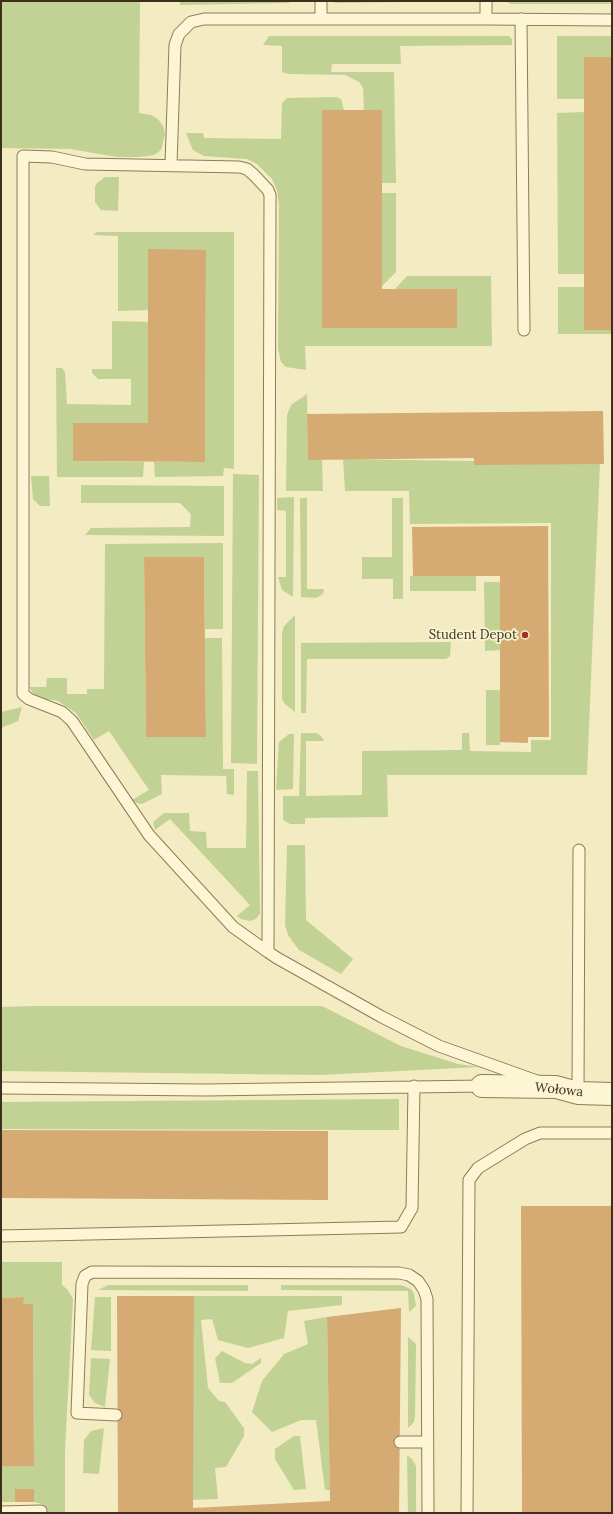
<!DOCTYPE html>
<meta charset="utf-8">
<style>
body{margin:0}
#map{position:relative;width:613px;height:1514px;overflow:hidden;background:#f3ebc1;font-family:Lora,serif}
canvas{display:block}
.frame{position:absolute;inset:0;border:2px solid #3c301c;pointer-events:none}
</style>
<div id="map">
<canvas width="613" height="1514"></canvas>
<div class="frame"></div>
</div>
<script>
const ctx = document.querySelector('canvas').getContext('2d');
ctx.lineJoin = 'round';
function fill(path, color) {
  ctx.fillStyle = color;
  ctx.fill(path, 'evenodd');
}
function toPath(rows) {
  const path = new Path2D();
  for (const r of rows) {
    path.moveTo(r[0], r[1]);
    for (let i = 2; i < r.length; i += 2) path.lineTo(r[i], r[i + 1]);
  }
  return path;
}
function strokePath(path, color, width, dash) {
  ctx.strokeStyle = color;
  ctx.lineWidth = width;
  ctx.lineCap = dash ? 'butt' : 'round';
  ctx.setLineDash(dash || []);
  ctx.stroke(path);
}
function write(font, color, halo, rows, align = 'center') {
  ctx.font = font + ' Lora,serif';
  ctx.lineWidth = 3.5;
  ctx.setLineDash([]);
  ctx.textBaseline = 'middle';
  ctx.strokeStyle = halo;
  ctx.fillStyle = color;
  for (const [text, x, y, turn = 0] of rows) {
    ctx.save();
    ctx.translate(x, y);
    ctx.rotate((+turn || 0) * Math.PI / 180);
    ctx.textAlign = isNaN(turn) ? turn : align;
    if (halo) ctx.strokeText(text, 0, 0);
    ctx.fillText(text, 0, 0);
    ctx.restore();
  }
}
const green = toPath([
 [1,1,140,1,139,113,151,115,158,119,163,126,165,134,161,150,154,155,140,157,117,157,70,149,1,148],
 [180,1,289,1,289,3,180,5],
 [333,1,473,1,335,3],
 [505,1,612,1,612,4,511,4],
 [269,36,509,36,512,39,512,45,400,46,401,64,332,64,331,72,394,72,396,183,382,183,382,110,364,110,363,88,359,82,345,75,289,74,282,72,282,46,263,45],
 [557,36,612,36,612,57,584,57,584,99,557,99],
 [336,97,341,99,344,110,322,110,322,328,457,328,457,289,395,289,407,276,491,276,492,346,305,346,306,370,286,367,281,362,278,349,279,205,277,190,272,179,257,164,247,159,204,156,193,150,186,133,203,133,204,138,281,139,282,103,287,98],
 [584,112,584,274,558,274,557,113],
 [105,177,119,177,118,211,101,210,95,202,95,187,97,183],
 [382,193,396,193,396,272,382,286],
 [97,232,234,232,234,469,224,468,223,476,155,477,154,462,205,462,206,250,148,250,148,310,118,311,118,236,93,235],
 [558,287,584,287,612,330,612,334,558,334],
 [112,321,148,322,148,423,73,423,73,461,144,462,143,477,57,477,56,368,62,368,65,372,67,404,131,405,131,379,98,379,92,373,92,369,112,369],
 [307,394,308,460,322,460,323,491,286,491,287,415,291,405],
 [343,459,600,463,587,775,387,775,388,817,305,818,305,824,290,824,283,820,283,796,299,796,301,733,317,733,322,737,324,741,306,741,306,796,362,795,362,751,462,750,462,733,469,733,470,751,531,752,531,740,551,740,551,523,410,524,409,491,345,491],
 [233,474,259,475,257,764,231,763],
 [31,476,49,476,50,506,40,506,33,499],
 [81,485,224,486,224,536,85,535,91,528,190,527,191,514,180,503,81,503],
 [294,497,293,597,282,590,278,577,286,577,286,511,277,510,277,498],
 [300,498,307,498,307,589,324,589,323,594,316,598,301,597],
 [392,498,403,498,403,599,393,599,393,579,362,579,362,557,392,557],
 [223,543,223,629,205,629,204,557,144,558,146,737,206,737,205,638,222,638,223,769,234,769,234,795,227,794,226,776,161,775,162,794,142,804,137,803,132,800,149,790,109,731,94,740,76,713,58,701,40,698,33,693,29,687,46,687,47,678,67,678,67,694,87,694,87,689,104,689,105,544],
 [410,576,476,576,476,591,410,591],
 [484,582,500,582,501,650,485,651],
 [295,615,295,712,285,704,282,699,282,634,284,626],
 [451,642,450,656,446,659,307,659,306,713,301,713,301,643],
 [486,690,500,690,500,745,486,745],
 [22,707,18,721,1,728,1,712],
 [289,734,294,734,293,789,276,790,279,742],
 [247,771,258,771,260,914,256,919,250,921,241,919,237,916,250,905,170,819,155,830,153,822,164,813,189,813,190,831,206,832,207,848,246,848],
 [287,845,305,845,306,920,353,959,341,974,299,950,288,935,285,925],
 [35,1006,322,1006,401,1046,458,1064,479,1067,321,1075,1,1071,1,1007],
 [399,1099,399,1130,1,1129,1,1102],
 [1,1262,62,1262,62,1285,68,1290,73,1299,65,1451,65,1513,47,1513,47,1509,42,1504,34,1502,34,1489,15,1489,15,1502,1,1502,1,1466,34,1465,33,1304,23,1304,23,1297,1,1298],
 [108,1285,248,1285,248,1291,98,1290],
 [281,1285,401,1285,411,1289,414,1294,416,1306,409,1312,408,1291,281,1290],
 [194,1296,342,1296,342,1305,288,1311,284,1338,248,1348,218,1340,212,1319,201,1320,208,1388,219,1401,225,1402,244,1428,244,1436,226,1467,215,1468,218,1499,192,1500],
 [95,1297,111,1297,111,1351,91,1350],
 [327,1317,330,1490,325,1490,316,1420,301,1420,272,1432,252,1412,262,1381,284,1354,308,1344,304,1321],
 [408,1337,416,1344,415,1416,414,1422,408,1428],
 [222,1351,245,1363,252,1364,261,1358,261,1363,232,1383,220,1383,215,1358],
 [91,1358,110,1359,105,1407,95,1403,89,1395],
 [104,1428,99,1474,83,1473,84,1440,91,1431],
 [294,1436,300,1436,306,1489,294,1490,275,1459,275,1449],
 [407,1455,412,1459,416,1466,416,1513,408,1513]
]);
const building = toPath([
 [584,57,612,57,612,330,584,330],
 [322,110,382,110,382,289,457,289,457,328,322,328],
 [148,249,206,250,205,462,73,461,73,423,148,423],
 [603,411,604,464,474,465,474,458,308,460,307,414],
 [548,526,549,737,528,737,528,743,500,742,500,576,413,576,412,527],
 [144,557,204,557,206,737,146,737],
 [1,1130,328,1131,328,1200,1,1198],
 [521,1206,612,1206,612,1513,522,1513],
 [117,1296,194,1296,193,1508,330,1501,327,1317,401,1308,399,1513,118,1513],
 [24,1297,23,1304,33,1304,34,1466,1,1466,1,1298],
 [15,1489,34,1489,34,1502,15,1502]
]);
const lane = toPath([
 [321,19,321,1],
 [486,19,612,20],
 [521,19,524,330],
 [171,165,175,45,179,34,191,22,204,19,486,19,486,1],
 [268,952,270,195,268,190,254,175,247,169,239,167,85,164,52,157,23,156,23,694,29,699,62,712,72,721,149,835,233,927,268,952,277,958,382,1017,439,1046,537,1081],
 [1,1088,206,1090,482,1086],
 [578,1093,579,850],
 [1,1236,401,1227,412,1208,414,1086],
 [116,1415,77,1413,82,1284,85,1276,92,1272,399,1273,409,1275,418,1281,424,1290,427,1299,428,1513],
 [400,1442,427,1442],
 [1,1512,41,1511],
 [467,1513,469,1180,478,1168,525,1139,540,1133,612,1133]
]);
const street = toPath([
 [482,1086,556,1087,578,1093,612,1094]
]);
const markers = [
 [525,635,4,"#a43220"]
];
const poiNames = [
 ["Student Depot",517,635]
];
const streetNames = [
 ["Wołowa",559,1090,6]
];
fill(green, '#c2d294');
fill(building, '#d5aa73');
strokePath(lane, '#8e7c56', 13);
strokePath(street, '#8e7c56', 24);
strokePath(lane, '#fcf6d5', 11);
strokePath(street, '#fcf6d5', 22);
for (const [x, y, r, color] of markers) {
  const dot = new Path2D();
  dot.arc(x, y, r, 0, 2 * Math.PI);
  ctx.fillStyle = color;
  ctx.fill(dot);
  strokePath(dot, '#f9f3d2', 1.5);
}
write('13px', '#3c301c', '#f9f3d2', poiNames, 'right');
write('13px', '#3c301c', '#f9f3d2', streetNames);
</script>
